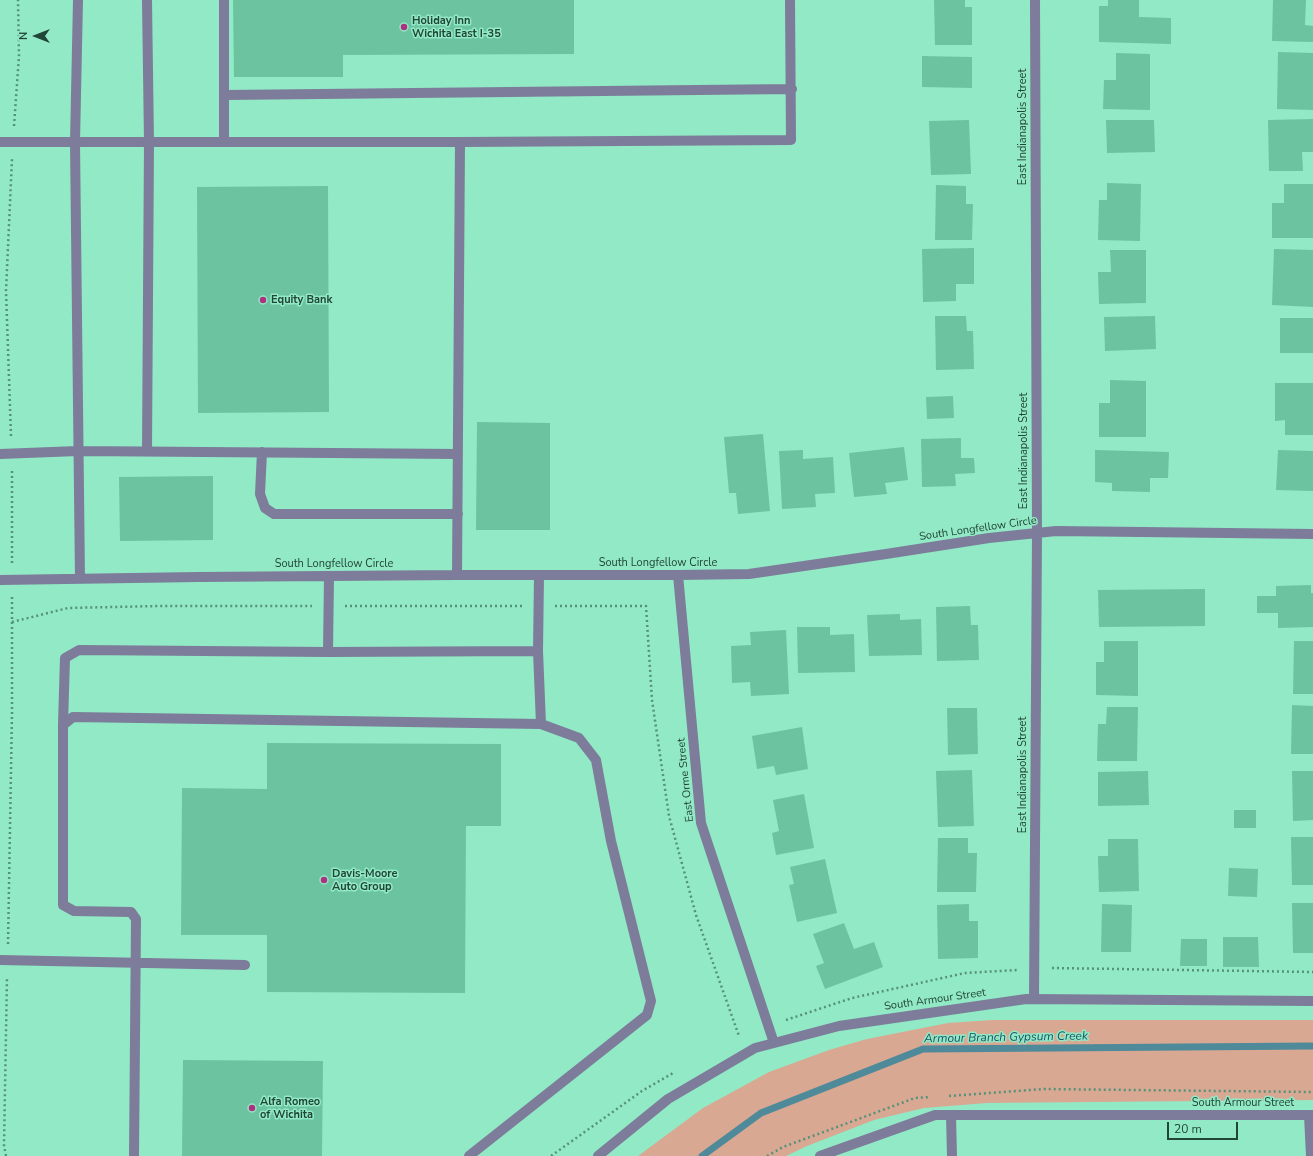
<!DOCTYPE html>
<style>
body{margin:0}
#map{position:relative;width:1313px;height:1156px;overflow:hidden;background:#92e9c5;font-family:"Nunito Sans",sans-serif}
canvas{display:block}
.north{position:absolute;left:16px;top:16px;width:40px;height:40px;-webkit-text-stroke:3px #92e9c5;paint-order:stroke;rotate:270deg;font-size:11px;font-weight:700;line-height:16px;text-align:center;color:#214537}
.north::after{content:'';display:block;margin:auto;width:14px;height:18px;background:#214537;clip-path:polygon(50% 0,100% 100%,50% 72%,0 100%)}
.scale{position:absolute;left:1167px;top:1122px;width:71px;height:18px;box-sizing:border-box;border:2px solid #214537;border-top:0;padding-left:5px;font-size:12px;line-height:14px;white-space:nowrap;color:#214537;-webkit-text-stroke:3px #92e9c5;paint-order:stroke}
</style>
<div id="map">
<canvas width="1313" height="1156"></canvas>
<div class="north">N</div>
<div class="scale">20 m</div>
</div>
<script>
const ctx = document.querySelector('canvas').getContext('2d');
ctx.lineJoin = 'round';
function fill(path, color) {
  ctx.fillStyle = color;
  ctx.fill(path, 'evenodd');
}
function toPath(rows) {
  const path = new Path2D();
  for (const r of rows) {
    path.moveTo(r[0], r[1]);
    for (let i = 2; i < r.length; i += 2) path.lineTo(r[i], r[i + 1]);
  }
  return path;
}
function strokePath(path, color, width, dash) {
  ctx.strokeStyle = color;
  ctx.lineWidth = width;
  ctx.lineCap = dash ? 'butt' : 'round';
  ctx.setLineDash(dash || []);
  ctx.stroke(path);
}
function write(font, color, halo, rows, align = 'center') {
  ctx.font = font + ' "Nunito Sans",sans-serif';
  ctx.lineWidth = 3;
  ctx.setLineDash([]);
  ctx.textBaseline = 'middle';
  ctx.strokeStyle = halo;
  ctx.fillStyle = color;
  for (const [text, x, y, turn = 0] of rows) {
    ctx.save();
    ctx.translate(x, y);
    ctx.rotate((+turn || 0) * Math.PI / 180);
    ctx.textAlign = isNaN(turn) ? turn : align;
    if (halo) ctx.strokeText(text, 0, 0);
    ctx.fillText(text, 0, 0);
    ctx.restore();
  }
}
const green = toPath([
 [992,1020,1313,1020,1313,1100,987,1103,924,1108,874,1120,807,1146,786,1156,638,1156,703,1108,769,1072,829,1050,867,1039,948,1023]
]);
const stream = toPath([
 [702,1156,761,1113,923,1049,1313,1046]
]);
const building = toPath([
 [233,0,574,0,574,54,343,55,343,77,234,77],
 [934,0,965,0,965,7,972,7,972,45,935,45],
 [1108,0,1139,0,1139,17,1171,18,1171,44,1099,42,1099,6,1108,6],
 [1273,0,1306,0,1305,25,1313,26,1313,42,1272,41],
 [1278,52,1313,53,1313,110,1277,109],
 [1116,53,1150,54,1150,110,1103,109,1104,80,1116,80],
 [922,56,972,57,972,88,922,87],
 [1313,119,1313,152,1302,152,1303,171,1269,171,1268,120],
 [969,120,971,174,931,175,929,121],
 [1106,120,1154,120,1155,152,1107,153],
 [1107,183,1141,184,1140,241,1098,240,1099,200,1107,200],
 [1284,184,1313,184,1313,238,1272,238,1272,203,1284,203],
 [936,185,966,186,966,204,973,204,972,240,935,240],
 [328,186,329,412,198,413,197,187],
 [974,248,974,284,956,284,956,301,923,302,922,249],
 [1274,249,1313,250,1313,307,1272,305],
 [1110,250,1146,250,1146,303,1099,304,1098,272,1111,272],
 [935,316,966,316,967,331,973,331,974,369,936,370],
 [1155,316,1156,349,1105,351,1104,317],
 [1280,318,1313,318,1313,353,1280,353],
 [1110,380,1146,381,1146,437,1099,437,1099,403,1110,403],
 [1275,383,1313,383,1313,435,1285,435,1285,420,1275,421],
 [953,396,954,418,927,419,926,397],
 [477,422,550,423,550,530,476,530],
 [763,434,770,511,738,514,736,493,729,493,724,437],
 [961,438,961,458,974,458,975,473,955,474,956,486,922,487,921,439],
 [904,447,908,480,885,483,887,494,854,497,849,453],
 [803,450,803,459,833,457,835,493,815,494,816,507,782,509,779,451],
 [1095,450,1169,452,1168,478,1150,478,1150,492,1112,491,1112,483,1095,482],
 [1278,450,1313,451,1313,491,1276,490],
 [213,476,213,540,120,541,119,477],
 [1311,585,1311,593,1313,593,1313,627,1278,628,1278,613,1257,613,1257,596,1276,596,1276,586],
 [1205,589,1205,626,1099,627,1098,590],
 [970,606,971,625,978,625,979,660,937,661,936,607],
 [900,614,900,620,921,619,922,655,869,656,867,615],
 [797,627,830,627,830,635,854,634,855,672,798,673],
 [786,630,789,694,751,696,750,682,732,683,731,646,751,645,750,632],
 [1104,641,1138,641,1138,696,1096,695,1096,662,1104,662],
 [1294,641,1313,641,1313,694,1293,694],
 [1292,705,1313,706,1313,754,1291,754],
 [1107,707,1138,707,1137,761,1097,761,1098,724,1106,724],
 [947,708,977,708,978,754,948,755],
 [802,727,808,769,776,775,774,766,757,769,752,736],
 [267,743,501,744,501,826,466,826,465,993,267,992,267,935,181,935,182,788,267,789],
 [972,770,974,826,938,827,936,771],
 [1148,771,1149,805,1098,806,1098,772],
 [1292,771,1313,771,1313,820,1293,821],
 [804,794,814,848,776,855,772,833,779,831,773,800],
 [1234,810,1256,810,1256,828,1234,828],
 [1291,837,1313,837,1313,885,1292,885],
 [938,838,968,838,968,853,977,853,976,892,937,892],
 [1108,839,1138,839,1139,891,1099,892,1098,856,1108,856],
 [825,859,837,913,797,922,789,885,794,884,790,867],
 [1229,868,1258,869,1257,897,1228,896],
 [1292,903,1313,903,1313,953,1293,953],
 [969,904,969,921,978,921,978,958,938,959,937,905],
 [1102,904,1132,905,1131,952,1101,952],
 [844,923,854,949,874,942,883,967,825,989,816,966,824,963,813,934],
 [1223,937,1258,937,1259,967,1223,967],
 [1181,939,1207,939,1207,966,1180,966],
 [183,1060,323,1061,322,1156,182,1156]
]);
const path = toPath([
 [14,126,19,56,18,0],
 [11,436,6,291,12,159],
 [12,471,12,564],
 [345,606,522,606],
 [555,606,646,606,652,700,669,816,696,915,739,1036],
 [12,622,68,608,159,606,312,606],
 [8,944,12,713,12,597],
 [1052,968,1313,972],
 [786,1020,852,998,965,973,1017,970],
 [949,1096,1044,1089,1313,1092],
 [6,1156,4,1145,7,977],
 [551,1156,642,1091,675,1072],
 [767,1156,783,1147,915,1098,930,1097]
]);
const minor = toPath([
 [78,0,75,142,80,579],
 [147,0,149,142,147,451],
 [225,95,792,89],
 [0,142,460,142,457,575],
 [224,142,224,0],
 [460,142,791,140,790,0],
 [262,452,260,494,265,508,274,514,458,514],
 [0,454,78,451,458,454],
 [678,575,701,823,774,1043],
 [329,576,328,652,538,651,539,575],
 [0,580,198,577,457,575,678,575,749,574,886,554,989,538,1056,531,1313,534],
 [538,651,541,724],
 [63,725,65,658,79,650,328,652],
 [0,960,245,965],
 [1034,999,1037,533,1035,0],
 [951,1115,952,1156],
 [1309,1115,1311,1156],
 [134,1156,136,919,131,912,74,911,63,905,63,725,73,717,541,724,579,738,596,760,611,841,651,1001,647,1015,469,1156],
 [598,1156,668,1099,755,1048,839,1026,1026,999,1313,1001],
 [820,1156,935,1115,1313,1115]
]);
const markers = [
 [404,27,4,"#ae3181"],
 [263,300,4,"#ae3181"],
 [324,880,4,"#ae3181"],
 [252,1108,4,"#ae3181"]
];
const poiNames = [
 ["Holiday Inn",412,21],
 ["Wichita East I-35",412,34],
 ["Equity Bank",271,300],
 ["Davis-Moore",332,874],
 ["Auto Group",332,887],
 ["Alfa Romeo",260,1102],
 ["of Wichita",260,1115]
];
const streetNames = [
 ["East Indianapolis Street",1023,127,-90],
 ["East Indianapolis Street",1024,451,-90],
 ["South Longfellow Circle",978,529,-8],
 ["South Longfellow Circle",658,563],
 ["South Longfellow Circle",334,564],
 ["East Indianapolis Street",1023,775,-90],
 ["East Orme Street",686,780,-96],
 ["South Armour Street",935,1000,-8],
 ["South Armour Street",1243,1103]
];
const waterNames = [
 ["Armour Branch Gypsum Creek",1006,1038,-1]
];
fill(green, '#d8a892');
strokePath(stream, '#4e8a9a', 7);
fill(building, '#6cc3a0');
strokePath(path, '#56927a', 2.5, [2, 3]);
strokePath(minor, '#7d7c9a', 10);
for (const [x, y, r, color] of markers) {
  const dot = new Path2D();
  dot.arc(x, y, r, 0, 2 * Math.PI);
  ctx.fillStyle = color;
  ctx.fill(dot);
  strokePath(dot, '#92e9c5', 1.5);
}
write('bold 11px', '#214537', '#92e9c5', poiNames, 'left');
write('11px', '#214537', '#92e9c5', streetNames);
write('italic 12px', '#195368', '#92e9c5', waterNames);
</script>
